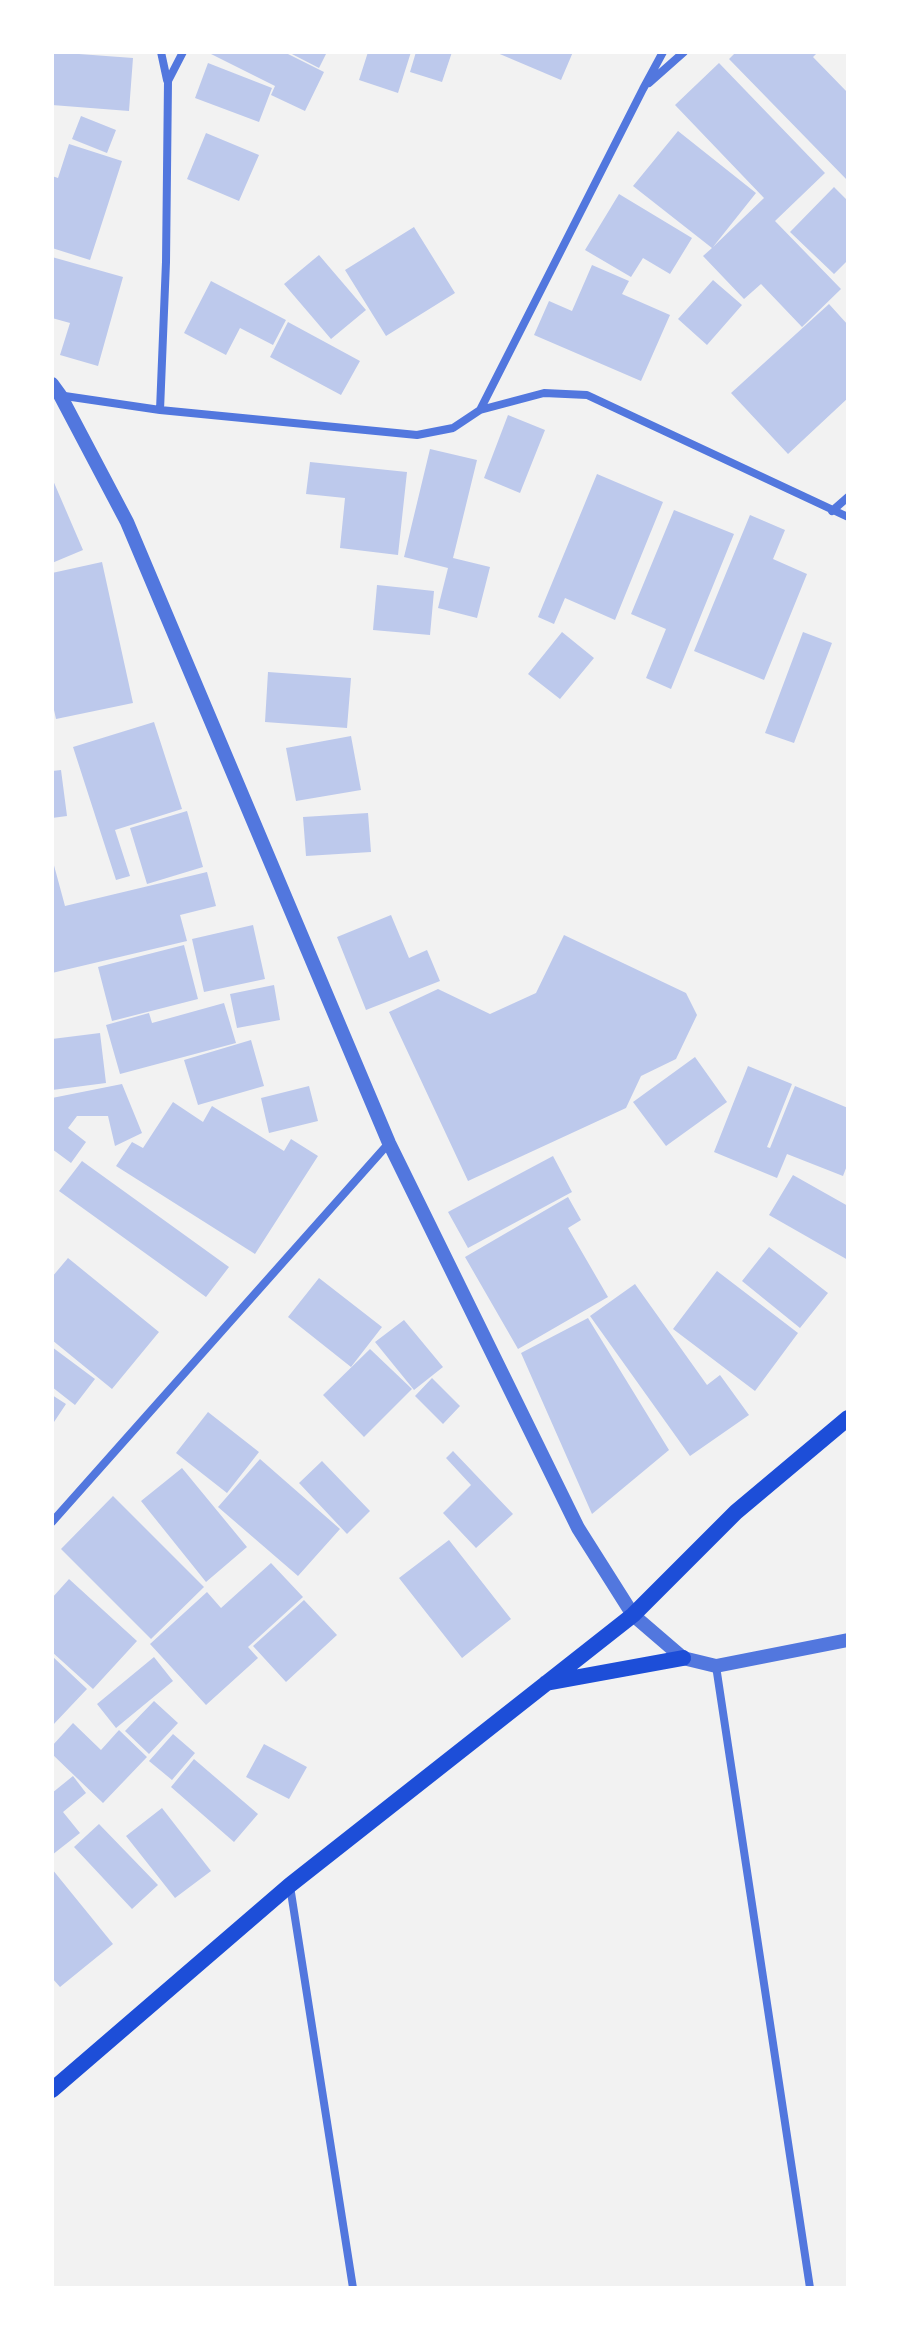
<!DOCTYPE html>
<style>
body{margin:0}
#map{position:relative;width:900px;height:2340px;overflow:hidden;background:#f2f2f2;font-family:"DejaVu Sans",sans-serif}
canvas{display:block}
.frame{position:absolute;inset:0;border:54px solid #fff;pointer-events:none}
</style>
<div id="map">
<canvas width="900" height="2340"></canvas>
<div class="frame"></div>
</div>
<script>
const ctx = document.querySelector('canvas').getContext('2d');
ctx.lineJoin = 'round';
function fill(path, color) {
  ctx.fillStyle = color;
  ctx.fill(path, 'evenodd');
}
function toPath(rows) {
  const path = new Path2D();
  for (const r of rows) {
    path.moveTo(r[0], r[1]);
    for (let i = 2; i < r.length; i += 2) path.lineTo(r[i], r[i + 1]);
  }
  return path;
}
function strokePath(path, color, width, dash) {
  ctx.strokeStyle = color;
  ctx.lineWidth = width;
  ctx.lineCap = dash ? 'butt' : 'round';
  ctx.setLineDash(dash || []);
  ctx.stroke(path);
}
const building = toPath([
 [52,52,133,58,129,111,52,105],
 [213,52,284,52,324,72,305,111,271,95,275,86,211,54],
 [288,52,327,52,319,68],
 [368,52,411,52,398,93,359,80],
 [416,52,452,52,442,82,410,72],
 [495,52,573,52,561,80],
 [736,52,818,52,813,57,848,93,848,181,729,59],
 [208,63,272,88,259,122,195,98],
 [719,63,825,173,775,221,841,289,802,327,761,284,744,299,703,256,712,248,633,186,678,131,756,193,713,247,764,198,675,105],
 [81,116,116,130,107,153,72,139],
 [206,133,259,155,239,201,187,179],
 [69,144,122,161,90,260,52,248,52,176,58,178],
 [834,187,848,201,848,260,834,274,790,232],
 [619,194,692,238,670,274,643,258,631,277,585,250],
 [414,227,455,293,386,336,345,270],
 [319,255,366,310,331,339,284,284],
 [52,257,123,277,98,366,60,355,70,323,52,318],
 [592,265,629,281,622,294,670,315,641,381,534,335,549,301,572,311],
 [713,280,742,305,707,345,678,319],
 [211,281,286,320,273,345,240,328,226,355,184,333],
 [829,304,848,325,848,398,788,454,731,393],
 [288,322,360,361,341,395,270,357],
 [508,415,545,430,520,493,484,478],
 [430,449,477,460,453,558,490,567,477,618,438,608,448,568,404,557],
 [310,462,407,472,398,555,340,548,345,498,306,494],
 [597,474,663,502,615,620,565,598,554,624,538,617],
 [52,478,83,550,52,563],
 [674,510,734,534,671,689,646,678,666,629,631,614],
 [750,515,785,530,773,559,807,574,764,680,694,651],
 [102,562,133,703,56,719,52,701,52,573],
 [377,585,434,591,430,635,373,630],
 [562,632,594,658,560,699,528,674],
 [803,632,832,643,794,743,765,733],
 [268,672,351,678,347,728,265,722],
 [154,722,182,809,115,830,130,876,116,880,73,747],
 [351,736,361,790,296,801,286,748],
 [61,770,67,816,52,818,52,771],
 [187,811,203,867,147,884,130,828],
 [368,813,371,852,306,856,303,817],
 [52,858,65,906,207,872,216,906,180,915,187,941,52,973],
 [391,915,409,958,427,950,440,981,366,1010,337,937],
 [253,925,265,979,204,992,192,939],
 [564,935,686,993,697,1015,676,1059,641,1076,626,1108,468,1181,389,1012,438,989,490,1014,536,993],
 [184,945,198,999,112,1021,98,967],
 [274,985,280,1020,237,1028,230,994],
 [224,1003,236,1043,120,1074,106,1025,149,1013,152,1023],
 [100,1033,106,1083,52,1090,52,1039],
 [251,1040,264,1086,198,1105,184,1060],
 [695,1057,727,1102,666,1146,633,1102],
 [748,1066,792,1084,767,1147,770,1148,795,1086,848,1108,848,1163,843,1176,787,1154,777,1178,714,1152],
 [122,1084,142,1133,115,1146,108,1116,77,1116,68,1128,86,1142,71,1163,52,1149,52,1098],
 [309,1086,318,1121,269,1133,261,1098],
 [173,1102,203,1122,212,1106,284,1151,291,1139,318,1156,255,1254,116,1166,132,1142,143,1148],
 [553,1156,572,1192,468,1248,448,1212],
 [82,1161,229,1267,206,1297,59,1191],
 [793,1175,848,1206,848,1260,769,1215],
 [568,1197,581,1220,568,1228,608,1297,518,1349,465,1257],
 [769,1247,828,1293,800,1328,742,1281],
 [68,1258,159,1332,112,1389,52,1340,52,1277],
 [717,1271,798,1333,755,1391,673,1329],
 [319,1278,382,1327,351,1367,288,1317],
 [635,1284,707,1385,720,1375,749,1415,690,1456,590,1316],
 [588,1318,669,1450,592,1514,521,1353],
 [404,1320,443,1367,414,1390,375,1342],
 [52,1347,95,1379,75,1405,52,1387],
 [370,1349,412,1389,364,1437,323,1395],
 [432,1378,460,1406,443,1424,415,1396],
 [52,1395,66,1404,52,1425],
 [208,1412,259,1452,227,1493,176,1453],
 [453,1451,513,1514,476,1548,443,1513,471,1485,446,1458],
 [260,1459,340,1529,298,1576,218,1507],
 [322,1461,370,1511,347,1534,299,1483],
 [182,1468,247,1547,206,1582,141,1501],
 [113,1496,204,1587,151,1639,61,1549],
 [449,1540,511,1619,462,1658,399,1578],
 [271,1563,303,1597,248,1647,258,1658,206,1705,150,1644,207,1592,221,1608],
 [69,1579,137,1641,93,1689,52,1652,52,1598],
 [304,1600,337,1635,286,1682,253,1646],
 [52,1656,87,1689,52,1726],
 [154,1657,173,1681,116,1728,97,1704],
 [154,1701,178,1723,149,1754,125,1731],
 [73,1723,101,1750,119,1730,147,1757,103,1803,52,1754,52,1746],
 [173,1734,195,1753,172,1780,149,1761],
 [264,1744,307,1767,289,1799,246,1777],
 [194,1759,258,1814,234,1842,171,1787],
 [73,1776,86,1793,63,1812,80,1833,52,1855,52,1793],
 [162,1808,211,1871,175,1898,126,1836],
 [99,1824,158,1885,132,1909,74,1847],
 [52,1869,113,1944,60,1987,52,1978]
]);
const minor = toPath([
 [161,52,167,80],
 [649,83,684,52],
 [58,395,160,410,417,435,453,428,480,410,544,393,587,395,848,517],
 [160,410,166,262,168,81,183,52],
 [480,410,643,89,663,52],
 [832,511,848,497],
 [52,1522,389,1143],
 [716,1666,810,2288],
 [290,1886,353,2288]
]);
const tertiary = toPath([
 [52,384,60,395,127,522,389,1143,578,1528,633,1615,683,1658,716,1666,848,1640]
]);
const secondary = toPath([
 [546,1683,683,1658],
 [52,2090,290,1885,633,1615,736,1512,848,1418]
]);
fill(building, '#bdc9ec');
strokePath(minor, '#5277de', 8);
strokePath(tertiary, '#5277de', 14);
strokePath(secondary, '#1d4ed8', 16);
</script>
